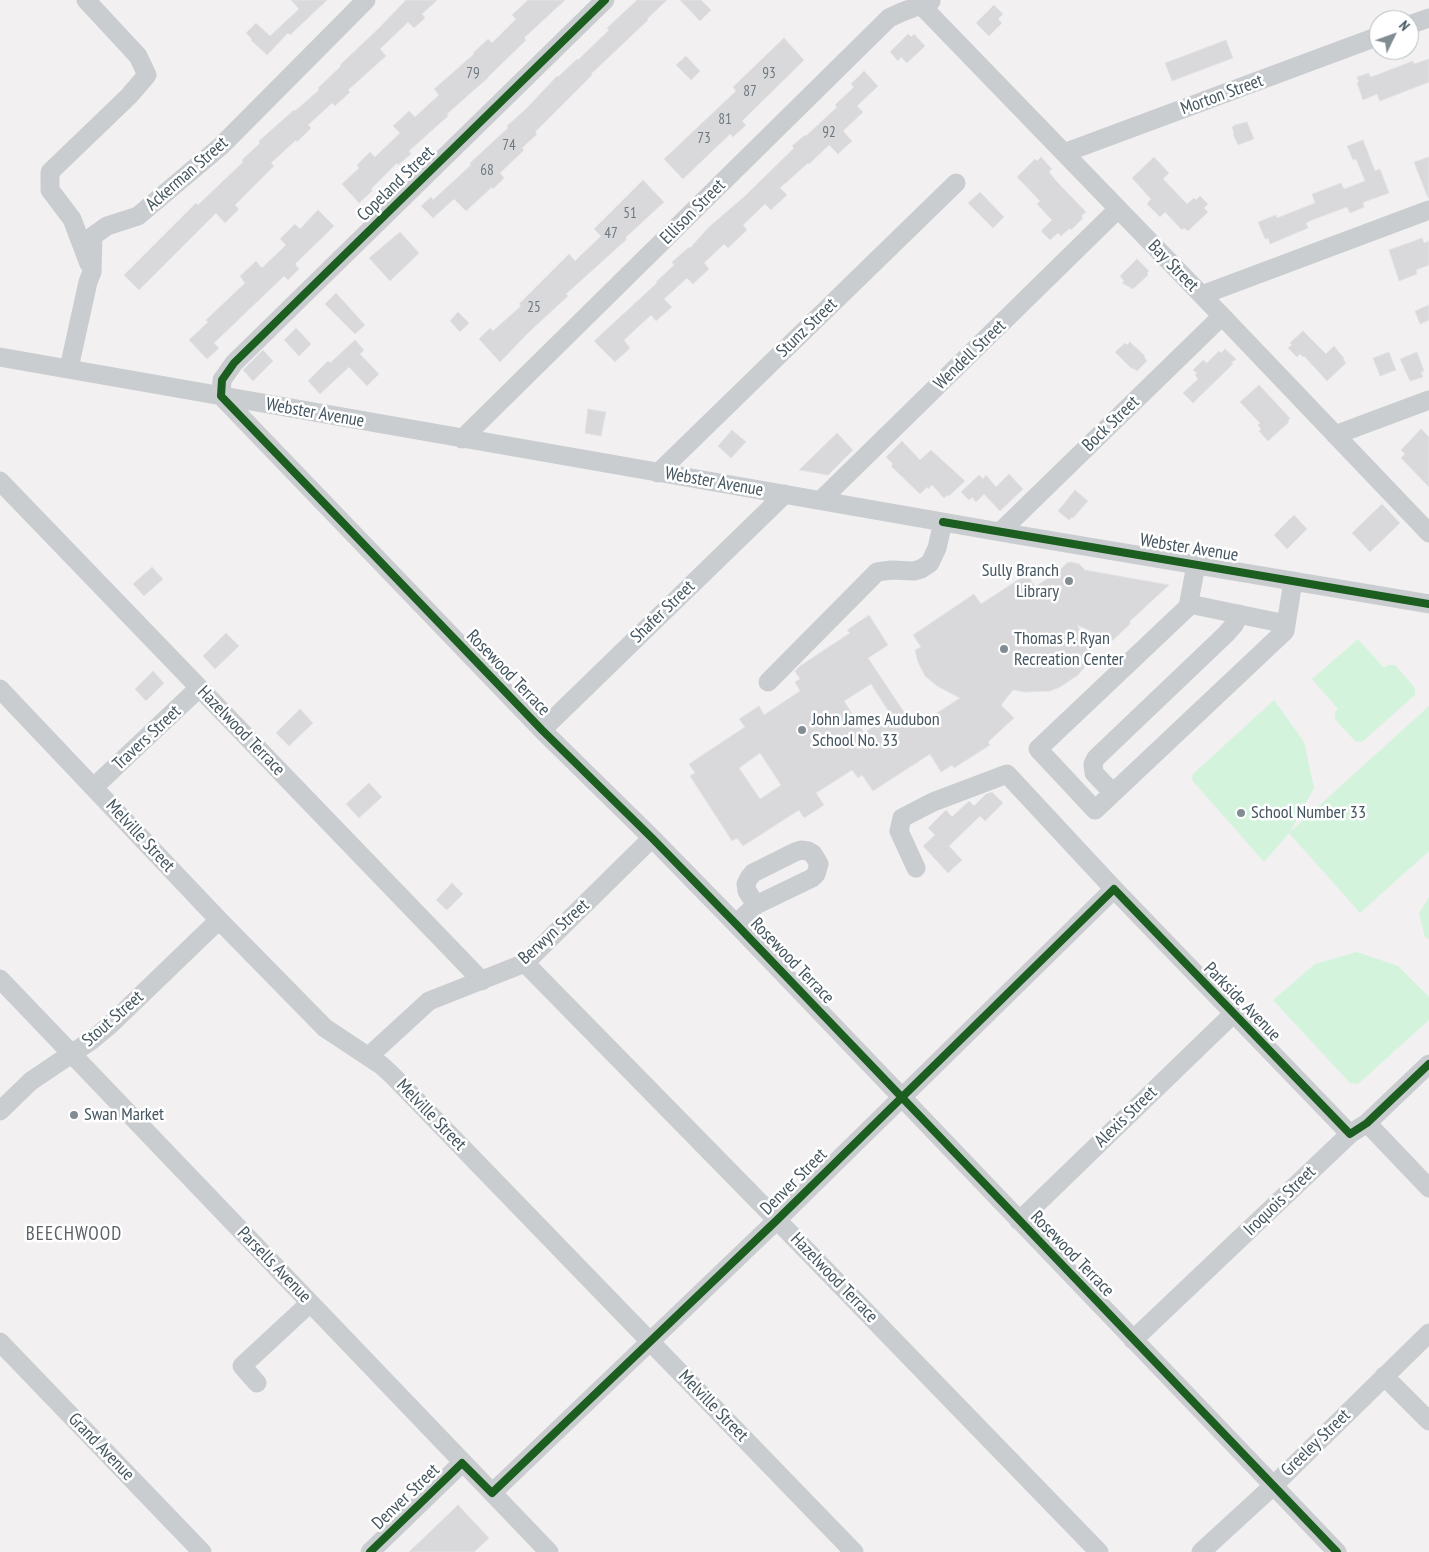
<!DOCTYPE html>
<style>
body{margin:0}
#map{position:relative;width:1429px;height:1552px;overflow:hidden;background:#f2f0f1;font-family:"PT Sans Narrow",sans-serif}
canvas{display:block}
.north{position:absolute;left:1369px;top:10px;width:50px;height:50px;box-sizing:border-box;background:#fff;border:1px solid #b5bbbf;border-radius:50%;rotate:48deg;font-size:14px;font-weight:700;line-height:20px;text-align:center;color:#455660}
.north::after{content:'';display:block;margin:auto;width:18px;height:22px;background:#828c93;clip-path:polygon(50% 0,100% 100%,50% 72%,0 100%)}
</style>
<div id="map">
<canvas width="1429" height="1552"></canvas>
<div class="north">N</div>
</div>
<script>
const ctx = document.querySelector('canvas').getContext('2d');
ctx.lineJoin = 'round';
function fill(path, color) {
  ctx.fillStyle = color;
  ctx.fill(path, 'evenodd');
}
function toPath(rows) {
  const path = new Path2D();
  for (const r of rows) {
    path.moveTo(r[0], r[1]);
    for (let i = 2; i < r.length; i += 2) path.lineTo(r[i], r[i + 1]);
  }
  return path;
}
function strokePath(path, color, width, dash) {
  ctx.strokeStyle = color;
  ctx.lineWidth = width;
  ctx.lineCap = dash ? 'butt' : 'round';
  ctx.setLineDash(dash || []);
  ctx.stroke(path);
}
function write(font, color, halo, rows, align = 'center') {
  ctx.font = font + ' "PT Sans Narrow",sans-serif';
  ctx.lineWidth = 5;
  ctx.setLineDash([]);
  ctx.textBaseline = 'middle';
  ctx.strokeStyle = halo;
  ctx.fillStyle = color;
  for (const [text, x, y, turn = 0] of rows) {
    ctx.save();
    ctx.translate(x, y);
    ctx.rotate((+turn || 0) * Math.PI / 180);
    ctx.textAlign = isNaN(turn) ? turn : align;
    if (halo) ctx.strokeText(text, 0, 0);
    ctx.fillText(text, 0, 0);
    ctx.restore();
  }
}
const green = toPath([
 [1358,639,1384,668,1388,665,1395,665,1415,688,1415,695,1362,742,1355,741,1335,719,1335,712,1338,709,1312,679],
 [1274,700,1304,742,1314,788,1290,832,1429,706,1429,851,1360,913,1289,833,1264,862,1192,780,1193,774],
 [1429,897,1429,939,1425,937,1419,913],
 [1357,952,1398,966,1429,997,1429,1020,1358,1084,1350,1083,1273,1000,1315,964]
]);
const building = toPath([
 [291,0,327,0,290,35,288,33,267,55,251,40,252,39,246,33,256,23,270,36,299,9,291,0],
 [406,0,437,0,422,14,425,18,414,28,408,22,380,49,386,56,348,90,350,92,335,106,332,103,308,125,311,128,297,142,296,140,271,163,274,166,235,205,239,209,225,223,216,213,139,290,124,275,196,203,198,205,243,162,242,160,260,143,259,141,294,110,295,111,319,90,318,88,341,66,340,65,379,28,406,0],
 [528,0,565,0,524,38,526,40,488,77,488,78,475,89,447,114,448,116,409,151,411,154,398,165,397,163,371,189,372,191,359,203,342,184,359,168,357,165,370,152,375,157,400,133,393,126,409,111,415,117,439,95,434,89,474,54,473,53,488,39,492,43,516,19,512,15,528,0],
 [637,0,667,0,647,19,648,20,591,74,592,75,535,132,537,134,522,148,524,150,500,173,504,178,493,189,492,187,466,211,454,199,433,218,421,206,431,197,433,200,471,165,470,163,508,128,507,126,526,109,557,76,558,77,577,59,578,60,609,30,607,28,637,0],
 [680,0,701,0,711,10,700,21,680,0],
 [994,5,1003,14,998,19,1002,23,989,36,976,23,994,5],
 [908,34,911,37,914,34,925,46,907,63,901,57,898,61,890,52,908,34],
 [784,38,804,60,742,121,746,125,733,137,730,134,683,179,664,159,736,91,733,87,784,38],
 [1226,40,1233,58,1172,81,1165,63,1226,40],
 [686,56,700,71,691,80,676,65,686,56],
 [1429,59,1429,82,1380,101,1377,94,1363,100,1357,83,1359,82,1357,77,1369,73,1370,77,1374,76,1413,61,1414,64,1429,59],
 [864,71,878,86,857,106,863,112,843,131,852,141,838,154,829,145,809,164,808,163,780,188,787,195,771,210,765,204,743,225,747,230,728,248,724,244,704,263,709,269,693,284,687,278,664,299,672,307,656,321,651,315,624,340,630,348,615,362,594,341,657,283,656,282,674,265,672,262,689,247,690,248,709,227,745,196,794,148,792,146,805,135,806,136,837,107,835,105,854,87,851,84,864,71],
 [1247,122,1254,139,1238,145,1233,134,1234,133,1232,127,1235,125,1247,122],
 [1363,140,1375,171,1380,169,1389,193,1364,202,1363,203,1364,207,1350,213,1347,207,1312,220,1306,223,1308,228,1270,244,1268,238,1265,239,1258,222,1276,215,1277,218,1315,203,1312,194,1341,183,1344,189,1365,181,1356,159,1353,160,1347,146,1363,140],
 [1041,157,1052,169,1049,172,1057,182,1086,212,1081,216,1083,218,1071,230,1070,228,1061,236,1058,233,1050,240,1041,231,1052,220,1037,204,1040,201,1017,177,1035,159,1037,161,1041,157],
 [1154,157,1169,173,1163,179,1187,204,1194,198,1196,200,1200,196,1208,204,1204,208,1208,212,1188,231,1184,228,1182,230,1165,212,1160,217,1147,204,1151,199,1132,178,1154,157],
 [1429,157,1429,198,1428,198,1414,162,1429,157],
 [643,180,664,202,625,238,627,239,566,294,568,296,530,331,500,362,479,339,490,328,493,331,521,306,519,304,569,254,575,261,601,236,594,229,643,180],
 [980,192,1004,217,993,228,968,203,980,192],
 [318,210,334,226,295,264,299,269,288,280,284,276,214,343,219,348,207,359,189,340,208,322,206,320,245,283,240,276,256,261,262,268,286,245,280,239,295,224,300,229,318,210],
 [400,232,419,253,390,281,369,258,400,232],
 [1422,238,1424,243,1429,241,1429,265,1416,270,1417,274,1399,281,1389,250,1422,238],
 [1137,259,1149,271,1147,273,1148,275,1133,289,1122,283,1124,281,1120,276,1137,259],
 [336,293,365,325,355,334,325,304,336,293],
 [1429,305,1429,320,1420,324,1415,311,1429,305],
 [458,312,469,323,460,332,450,321,458,312],
 [296,328,311,344,299,356,284,340,296,328],
 [1303,331,1326,354,1334,346,1344,358,1343,359,1346,363,1327,381,1304,356,1303,357,1300,354,1297,357,1288,348,1292,345,1290,343,1303,331],
 [355,340,364,350,360,354,379,374,367,386,349,367,320,394,308,381,328,361,330,363,355,340],
 [1130,342,1145,356,1144,357,1147,361,1137,371,1133,368,1132,369,1115,352,1125,343,1127,345,1130,342],
 [1225,349,1236,359,1231,363,1233,364,1193,403,1183,393,1198,379,1195,375,1197,373,1193,370,1203,360,1207,363,1219,351,1221,353,1225,349],
 [263,350,273,361,253,381,243,370,263,350],
 [1389,352,1396,370,1380,376,1373,358,1389,352],
 [1417,352,1424,371,1421,372,1423,377,1410,381,1400,359,1417,352],
 [1259,385,1290,418,1288,421,1289,422,1268,441,1259,431,1261,429,1258,425,1260,423,1240,402,1259,385],
 [588,409,606,412,601,436,585,433,588,409],
 [1421,429,1429,437,1429,487,1401,458,1405,454,1401,450,1421,429],
 [732,430,746,442,731,458,718,446,732,430],
 [837,433,853,450,828,475,799,470,837,433],
 [902,441,920,460,931,450,965,481,949,496,947,495,944,498,932,485,929,489,927,487,920,494,891,466,893,464,886,457,902,441],
 [1009,474,1023,489,1000,511,984,494,976,502,972,497,969,500,961,492,979,475,983,479,986,475,996,487,1009,474],
 [1075,490,1088,501,1073,518,1072,517,1069,520,1058,511,1075,490],
 [1382,504,1400,523,1370,552,1352,533,1382,504],
 [1294,515,1307,529,1287,549,1274,535,1294,515],
 [1071,562,1079,564,1085,570,1169,585,1129,622,1131,623,1112,641,1077,625,1093,652,1087,664,1078,675,1060,687,1050,691,1025,692,1013,690,1001,705,1014,718,988,742,990,745,954,768,952,765,941,772,930,754,873,791,862,775,858,778,852,770,816,793,824,805,804,818,799,810,743,846,737,838,732,841,690,776,695,773,689,764,745,727,739,719,759,706,764,715,800,691,795,682,800,679,795,671,800,666,850,633,847,630,869,615,888,645,868,658,906,715,918,715,926,720,960,698,937,686,925,676,918,662,915,650,921,647,913,635,974,594,981,604,1027,574,1035,587,1060,570,1067,563,1071,562],
 [871,684,891,715,864,733,844,701,871,684],
 [760,753,781,785,760,799,739,768,760,753],
 [152,567,163,579,144,596,133,584,152,567],
 [226,633,239,646,215,669,203,656,226,633],
 [153,671,164,683,146,701,135,689,153,671],
 [300,709,313,723,289,746,276,733,300,709],
 [369,783,382,797,359,818,346,804,369,783],
 [992,792,1003,803,985,821,980,816,949,846,962,860,948,873,923,846,935,835,928,828,946,810,952,817,969,801,974,806,986,794,992,792],
 [452,883,463,894,447,910,436,900,452,883],
 [458,1505,489,1538,474,1552,409,1552,458,1505]
]);
const minor = toPath([
 [86,0,138,56,147,75,129,96,50,172,50,190,72,219,89,264],
 [605,0,234,363,222,380,221,396,542,730,652,838,736,924,1337,1552],
 [916,0,1222,316,1429,533],
 [1409,25,1429,18],
 [1064,153,1379,36],
 [1202,295,1429,210],
 [0,357,1000,532,1429,604],
 [69,368,88,282,92,272,93,236,107,226,138,216,221,146,366,0],
 [1335,435,1429,400],
 [462,439,889,18,902,12,931,1],
 [658,473,956,183],
 [0,481,482,981],
 [821,500,1118,209],
 [1000,532,1222,316],
 [1196,565,1188,607,1038,749,1095,810,1285,631,1293,581],
 [1189,604,1286,624],
 [768,682,877,572,891,570,914,571,921,569,930,563,937,548,943,522],
 [0,689,219,920,325,1028,381,1065,391,1074,854,1552],
 [542,730,785,494],
 [94,787,199,688],
 [1113,793,1094,773,1093,764,1096,758,1226,634,1234,625,1239,614],
 [916,868,899,831,902,818,933,802,1007,774,1114,889,1350,1134],
 [736,924,756,905,812,878,816,874,819,864,813,854,808,851,801,850,795,852,753,873,749,878,746,884,747,891,756,905],
 [525,963,777,1220,1099,1552],
 [0,979,549,1552],
 [369,1056,429,1001,525,963,652,838],
 [0,1111,31,1081,92,1040,110,1025,219,920],
 [1367,1123,1429,1188],
 [1019,1221,1233,1014],
 [1133,1340,1350,1134,1367,1123,1429,1064],
 [0,1342,202,1552],
 [1384,1376,1429,1421],
 [257,1383,242,1366,310,1303],
 [492,1493,777,1220,1114,889],
 [370,1552,462,1463],
 [1201,1552,1273,1486,1429,1333]
]);
const cycleway = toPath([
 [605,0,234,363,222,380,221,396,542,730,652,838,736,924,1337,1552],
 [943,522,1429,604],
 [370,1552,462,1463,492,1493,777,1220,1114,889,1350,1134,1367,1123,1429,1064]
]);
const markers = [
 [1069,581,5,"#828c93"],
 [1004,649,5,"#828c93"],
 [802,730,5,"#828c93"],
 [1241,813,5,"#828c93"],
 [74,1115,5,"#828c93"]
];
const numberNames = [
 ["79",473,74],
 ["93",769,74],
 ["87",750,92],
 ["81",725,120],
 ["92",829,133],
 ["73",704,139],
 ["74",509,146],
 ["68",487,171],
 ["51",630,214],
 ["47",611,234],
 ["25",534,308]
];
const streetNames = [
 ["Morton Street",1222,95,-20],
 ["Ackerman Street",187,174,-41],
 ["Copeland Street",396,184,-44],
 ["Ellison Street",693,212,-45],
 ["Bay Street",1173,266,46],
 ["Stunz Street",807,328,-44],
 ["Wendell Street",970,355,-44],
 ["Webster Avenue",315,413,10],
 ["Bock Street",1111,424,-44],
 ["Webster Avenue",714,482,10],
 ["Webster Avenue",1189,548,9],
 ["Shafer Street",663,612,-44],
 ["Rosewood Terrace",508,673,46],
 ["Hazelwood Terrace",241,731,46],
 ["Travers Street",147,738,-43],
 ["Melville Street",140,836,47],
 ["Berwyn Street",554,932,-42],
 ["Rosewood Terrace",792,961,46],
 ["Parkside Avenue",1242,1002,46],
 ["Stout Street",113,1019,-41],
 ["Melville Street",431,1115,46],
 ["Alexis Street",1126,1117,-44],
 ["Denver Street",794,1182,-45],
 ["Iroquois Street",1280,1201,-44],
 ["Rosewood Terrace",1072,1254,46],
 ["Parsells Avenue",274,1265,46],
 ["Hazelwood Terrace",834,1278,46],
 ["Melville Street",713,1406,46],
 ["Greeley Street",1316,1443,-44],
 ["Grand Avenue",101,1447,46],
 ["Denver Street",406,1497,-44]
];
const poiNames = [
 ["Sully Branch",1059,571,"right"],
 ["Library",1059,592,"right"],
 ["Thomas P. Ryan",1014,639],
 ["Recreation Center",1014,660],
 ["John James Audubon",812,720],
 ["School No. 33",812,741],
 ["School Number 33",1251,813],
 ["Swan Market",84,1115]
];
const neighbourhoodNames = [
 ["BEECHWOOD",74,1235]
];
fill(green, '#d3f3dc');
fill(building, '#d9d9db');
strokePath(building, '#e3e2e4', 1);
strokePath(minor, '#cacdd0', 19);
strokePath(cycleway, '#1b5e20', 8);
for (const [x, y, r, color] of markers) {
  const dot = new Path2D();
  dot.arc(x, y, r, 0, 2 * Math.PI);
  ctx.fillStyle = color;
  ctx.fill(dot);
  strokePath(dot, '#fff', 2);
}
write('15px', '#6c7880', null, numberNames);
write('18px', '#455660', '#fff', streetNames);
write('18px', '#455660', '#fff', poiNames, 'left');
ctx.letterSpacing = '1px';
write('19px', '#5b6166', '#fff', neighbourhoodNames);
ctx.letterSpacing = '0px';
</script>
